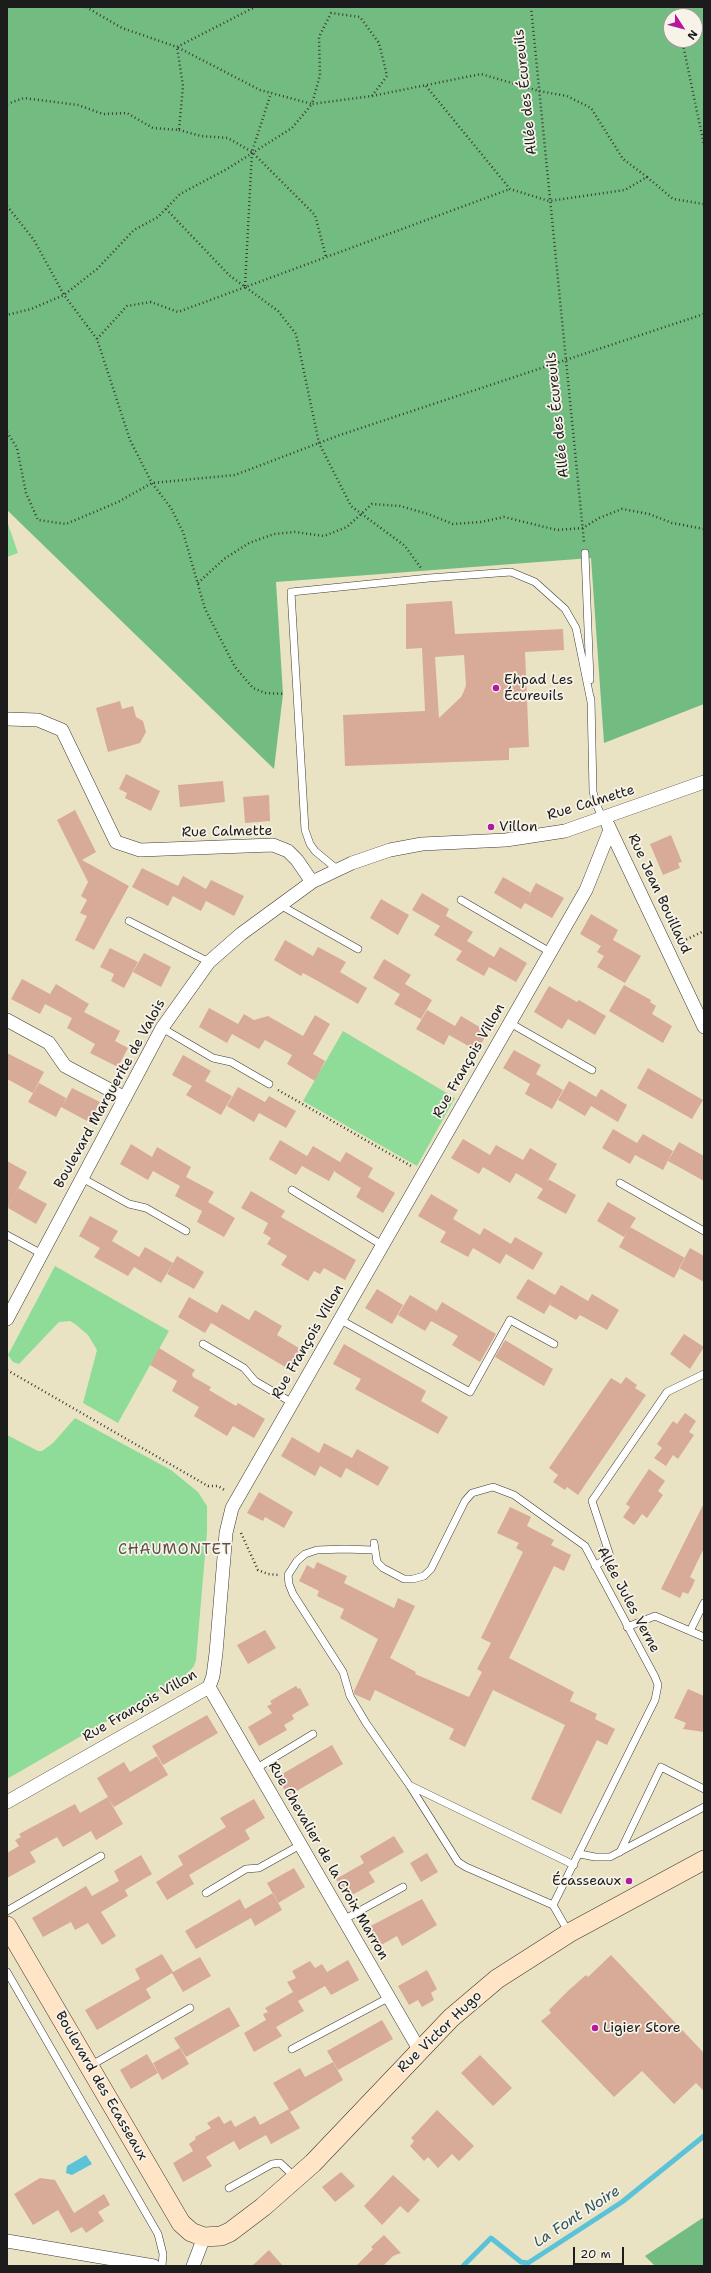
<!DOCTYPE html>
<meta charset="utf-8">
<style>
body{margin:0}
#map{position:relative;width:711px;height:2273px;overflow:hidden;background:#eae3c3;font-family:"Shantell Sans",sans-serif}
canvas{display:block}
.frame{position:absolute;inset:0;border:8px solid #1c1c1c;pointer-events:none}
.north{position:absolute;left:663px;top:8px;width:40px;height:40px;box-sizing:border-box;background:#f7f3e8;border:1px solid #9f9d96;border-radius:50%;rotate:126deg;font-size:11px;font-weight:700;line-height:16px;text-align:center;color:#1c1c1c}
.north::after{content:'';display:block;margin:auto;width:14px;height:18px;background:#b5179e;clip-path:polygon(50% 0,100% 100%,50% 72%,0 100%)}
.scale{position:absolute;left:573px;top:2247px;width:51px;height:18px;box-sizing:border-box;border:2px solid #1c1c1c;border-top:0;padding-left:5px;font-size:12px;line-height:14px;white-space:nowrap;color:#1c1c1c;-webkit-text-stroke:3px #f7f3e8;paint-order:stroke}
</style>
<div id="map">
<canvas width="711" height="2273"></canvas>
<div class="frame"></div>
<div class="north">N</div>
<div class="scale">20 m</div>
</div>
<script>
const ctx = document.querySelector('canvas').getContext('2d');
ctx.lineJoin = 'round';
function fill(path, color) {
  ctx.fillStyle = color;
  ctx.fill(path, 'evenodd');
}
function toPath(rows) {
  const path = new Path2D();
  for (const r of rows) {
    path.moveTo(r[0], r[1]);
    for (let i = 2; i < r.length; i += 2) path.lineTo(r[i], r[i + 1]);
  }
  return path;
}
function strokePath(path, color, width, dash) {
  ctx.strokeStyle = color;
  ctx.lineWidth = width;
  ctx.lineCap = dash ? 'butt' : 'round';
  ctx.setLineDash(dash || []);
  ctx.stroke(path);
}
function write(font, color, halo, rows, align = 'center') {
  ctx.font = font + ' "Shantell Sans",sans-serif';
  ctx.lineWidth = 3.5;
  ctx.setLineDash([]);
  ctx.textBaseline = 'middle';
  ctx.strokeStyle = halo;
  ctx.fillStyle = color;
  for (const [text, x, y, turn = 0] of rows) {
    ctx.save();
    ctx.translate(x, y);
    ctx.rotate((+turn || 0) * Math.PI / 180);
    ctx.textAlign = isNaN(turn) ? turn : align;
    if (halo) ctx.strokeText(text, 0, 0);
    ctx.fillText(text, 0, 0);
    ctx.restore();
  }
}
const green = toPath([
 [7,521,18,553,7,557],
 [343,1031,455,1098,417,1166,303,1101],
 [55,1266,169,1331,118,1423,83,1403,97,1350,88,1335,75,1324,70,1321,59,1322,19,1364,13,1362,8,1355],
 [75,1418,171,1470,198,1492,207,1506,207,1532,196,1660,194,1666,185,1676,7,1779,7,1435,38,1451,42,1451,53,1443]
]);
const forest = toPath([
 [7,7,704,7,704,704,604,743,591,558,276,582,283,694,274,769,7,510],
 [671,16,695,16,695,40,671,40],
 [704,2217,704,2266,655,2266,645,2256]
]);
const water = toPath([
 [86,2155,92,2164,72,2175,66,2173,67,2166]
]);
const stream = toPath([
 [463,2266,491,2238,521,2262,528,2263,622,2202,704,2136]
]);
const building = toPath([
 [452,601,455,634,563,629,564,650,525,652,529,747,509,748,509,760,345,766,343,715,425,711,422,648,406,649,406,604],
 [464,655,466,685,464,691,461,697,439,718,435,657],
 [120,701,122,709,133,706,136,717,143,721,146,732,140,743,108,752,96,708],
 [126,774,160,791,151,811,125,798,127,793,119,789],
 [223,781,225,802,180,807,178,785],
 [269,795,270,821,245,823,243,797],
 [75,810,96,852,82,860,129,886,94,950,75,940,87,916,80,913,87,900,81,896,88,882,57,820],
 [671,835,682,862,678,863,680,868,663,875,650,844],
 [142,868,178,886,168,906,132,887],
 [183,876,206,889,211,880,244,896,234,916,206,901,201,911,173,896],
 [503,877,531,893,521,909,494,893],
 [536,883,564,898,552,918,525,903],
 [422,893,449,909,446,916,473,932,467,941,494,957,500,947,527,963,516,982,489,967,484,976,456,960,462,951,434,935,440,926,412,910],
 [381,899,409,915,398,935,370,918],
 [591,914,618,930,613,940,641,956,625,983,597,967,604,956,597,952,601,946,580,934],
 [285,940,313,956,318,947,346,962,340,972,367,988,358,1004,316,980,303,973,301,976,274,960],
 [110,948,138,962,124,988,111,981,114,974,100,967],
 [144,953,171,967,161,987,133,972],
 [384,959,411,975,405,984,432,1000,421,1019,394,1004,400,994,373,978],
 [22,979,50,994,56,984,89,1004,84,1012,120,1031,115,1041,128,1048,118,1067,90,1053,95,1044,67,1028,72,1018,45,1004,40,1014,11,999],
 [624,985,651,1000,650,1002,656,1006,652,1014,672,1026,663,1043,609,1011],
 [549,986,577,1002,579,1000,606,1016,595,1035,568,1019,562,1029,534,1012],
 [209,1008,238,1024,244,1014,254,1020,268,1016,303,1036,315,1015,330,1024,313,1054,325,1061,315,1081,287,1064,292,1055,265,1040,259,1049,232,1034,227,1043,199,1027],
 [427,1010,455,1026,461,1016,488,1032,477,1051,449,1035,444,1045,416,1029],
 [514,1050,541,1065,536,1074,563,1090,552,1109,525,1094,530,1084,503,1068],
 [7,1053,44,1072,33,1093,7,1079],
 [183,1055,211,1071,205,1081,232,1096,221,1115,186,1095,192,1086,172,1075],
 [648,1068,703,1100,692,1119,637,1088],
 [569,1081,596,1097,601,1089,627,1105,618,1122,591,1106,585,1116,558,1100],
 [39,1083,66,1098,63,1105,72,1088,100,1102,89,1122,61,1107,56,1117,28,1102],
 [238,1087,265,1102,269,1096,296,1111,286,1128,259,1113,254,1122,227,1106],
 [613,1129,637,1143,643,1134,673,1151,663,1170,635,1155,630,1164,602,1148],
 [463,1139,490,1155,496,1145,523,1160,530,1148,557,1164,547,1182,548,1179,576,1195,566,1214,537,1198,543,1189,516,1173,510,1183,483,1167,479,1174,451,1158],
 [280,1140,307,1156,313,1146,340,1162,346,1152,373,1168,368,1177,395,1193,383,1213,356,1197,361,1188,335,1172,335,1170,329,1181,302,1166,296,1175,269,1159],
 [679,1142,704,1156,704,1181,668,1161],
 [131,1144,152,1157,157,1147,191,1167,186,1177,214,1192,208,1202,235,1218,224,1237,197,1222,202,1211,175,1196,180,1186,153,1171,148,1180,120,1164],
 [7,1161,27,1172,7,1209],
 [18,1188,47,1204,36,1224,8,1208],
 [251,1191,285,1211,281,1217,356,1260,345,1280,324,1268,320,1274,314,1271,308,1281,281,1265,287,1256,267,1244,271,1238,263,1233,268,1223,241,1208],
 [431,1194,458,1210,453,1219,480,1235,484,1228,511,1244,515,1237,543,1253,533,1270,506,1254,500,1264,473,1248,468,1257,440,1242,446,1232,418,1216],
 [608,1202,636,1218,624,1237,597,1221],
 [90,1216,118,1231,112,1241,139,1257,145,1247,173,1263,161,1283,134,1267,128,1276,94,1257,100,1248,79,1236],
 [630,1227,685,1258,674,1278,619,1247],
 [690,1248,704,1256,704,1282,679,1268],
 [177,1256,204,1272,194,1289,167,1274],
 [528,1279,555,1295,561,1285,588,1301,592,1294,619,1310,607,1330,580,1315,576,1320,550,1305,552,1301,544,1314,516,1298],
 [377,1289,403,1305,392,1324,365,1308],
 [410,1295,437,1311,425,1331,398,1315],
 [189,1297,217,1313,222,1304,249,1320,255,1310,282,1326,277,1335,304,1351,292,1371,211,1323,214,1318,205,1333,178,1317],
 [442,1302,496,1334,480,1362,452,1345,458,1336,431,1321],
 [684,1334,704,1347,690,1369,670,1354],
 [505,1340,553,1369,544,1386,495,1357],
 [344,1344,426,1391,421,1401,448,1417,438,1434,355,1389,361,1379,333,1364],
 [159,1348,195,1370,192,1374,193,1377,211,1387,209,1390,236,1406,238,1403,265,1419,254,1438,233,1426,227,1436,194,1416,199,1407,172,1391,177,1381,150,1365],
 [626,1377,637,1385,635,1388,646,1395,578,1495,567,1487,565,1490,553,1482,558,1475,549,1468,611,1378,621,1384],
 [685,1413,696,1421,689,1432,694,1435,678,1459,673,1455,666,1466,654,1458,662,1448,657,1444,673,1421,677,1424],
 [292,1437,319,1453,324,1443,352,1458,357,1449,389,1467,378,1486,346,1468,341,1478,320,1466,315,1476,281,1456],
 [649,1469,665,1481,658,1491,663,1495,647,1518,642,1514,634,1525,623,1517,630,1507,626,1504],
 [259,1492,293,1512,284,1528,265,1517,263,1521,247,1513],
 [704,1503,704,1548,690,1577,695,1580,692,1587,688,1594,683,1592,680,1598,661,1589],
 [510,1507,531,1517,527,1526,554,1540,551,1545,571,1555,564,1571,554,1566,509,1658,574,1692,570,1701,597,1714,595,1719,615,1729,607,1745,597,1740,561,1814,531,1799,565,1725,493,1690,465,1747,449,1739,454,1729,375,1690,370,1701,354,1694,354,1691,378,1639,340,1618,344,1609,317,1596,319,1591,299,1581,307,1565,314,1569,317,1562,347,1576,344,1583,394,1608,398,1598,415,1606,390,1658,416,1672,415,1674,469,1697,482,1672,477,1669,491,1643,481,1638,523,1552,516,1548,519,1543,497,1533],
 [265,1630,276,1648,248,1664,237,1645],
 [296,1686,298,1689,300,1688,309,1705,292,1715,294,1719,284,1725,287,1730,259,1746,248,1727,272,1713,267,1706,272,1704,270,1701],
 [688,1689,704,1696,704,1732,683,1729,686,1723,674,1718],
 [207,1715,218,1733,163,1765,152,1746],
 [332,1745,343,1764,288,1796,277,1777],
 [157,1756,168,1775,114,1807,108,1798,123,1824,96,1840,91,1831,63,1847,57,1837,30,1852,36,1862,7,1878,7,1853,19,1846,15,1840,21,1837,19,1834,75,1804,80,1813,108,1797,97,1778,124,1762,130,1772],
 [254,1799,265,1818,245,1830,250,1839,189,1875,194,1884,167,1900,156,1882,183,1865,178,1856,226,1827,220,1818],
 [394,1836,404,1852,369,1872,367,1869,375,1882,347,1898,336,1879,364,1863,360,1856],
 [427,1853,438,1872,421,1882,410,1863],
 [141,1855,152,1874,125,1890,128,1896,101,1912,116,1936,102,1945,88,1923,75,1930,71,1922,43,1937,32,1918,86,1886,92,1896,119,1881,114,1871],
 [294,1868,305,1887,278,1903,267,1883],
 [273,1893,282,1910,255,1926,251,1918,196,1949,185,1931,240,1899,245,1909],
 [422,1899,437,1925,402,1946,397,1936,376,1948,365,1929],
 [162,1954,173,1972,200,1957,211,1976,183,1992,172,1973,146,1989,151,1998,97,2030,85,2010,140,1979,135,1969],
 [611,1955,704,2053,704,2091,696,2083,674,2104,642,2071,614,2097,541,2021,551,2013,549,2010,569,1990,586,1975,588,1977],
 [348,1960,359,1980,331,1995,325,1986,298,2001,304,2011,276,2027,282,2036,254,2052,244,2033,266,2020,263,2014,268,2012,265,2008,293,1992,287,1982,296,1978,292,1971,310,1961,315,1968,322,1964,327,1972],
 [427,1970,437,1989,431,1993,434,2000,422,2007,418,2000,409,2005,398,1986],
 [229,2007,240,2026,186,2057,174,2038],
 [382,2020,393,2039,338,2070,327,2051],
 [180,2048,189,2064,162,2080,153,2063],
 [147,2054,158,2073,131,2089,120,2070],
 [480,2055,512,2088,493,2106,461,2073],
 [333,2062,343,2080,290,2112,300,2128,271,2144,266,2135,239,2150,234,2141,206,2157,212,2166,183,2182,173,2163,193,2151,189,2144,196,2139,195,2137,211,2128,207,2123,219,2116,224,2124,231,2120,235,2127,255,2116,260,2125,289,2109,273,2083,300,2068,305,2077],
 [437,2110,474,2146,459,2161,452,2154,438,2168,428,2157,424,2161,410,2146,414,2141,411,2138],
 [341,2172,355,2186,335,2202,322,2187],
 [393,2175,420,2200,408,2213,400,2206,382,2225,364,2206],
 [40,2178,55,2180,74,2213,104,2194,110,2205,98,2212,104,2221,86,2233,82,2227,71,2233,58,2210,33,2225,14,2194],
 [384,2235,401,2253,393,2256,383,2266,356,2266,373,2249,371,2247],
 [269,2250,283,2266,252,2266]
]);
const path = toPath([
 [86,7,122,28,177,47,255,7],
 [531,7,584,542],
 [674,7,676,16],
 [682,40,704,145],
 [372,96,387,76,379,43,360,17,331,13,319,37,320,75,312,104,372,96,481,74,539,91,567,96,591,108,623,159,647,177,625,190,549,201,510,189,426,86],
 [7,104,24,98,78,105,103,114,127,113,153,128,179,130,183,86,177,47,260,90,312,104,292,128,227,169,180,194,158,217,134,230,97,269,64,295,31,309,7,315],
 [179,130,201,136,228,138,252,152,315,215,326,257],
 [647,177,673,199,704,204],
 [7,206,34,240,64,295,97,339,130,440,152,483,171,508,183,532,205,609,235,667,253,688,265,693,285,694],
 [166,209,229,275,278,311,296,334,319,443,351,506,405,546,421,568],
 [245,286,252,152,271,93],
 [97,339,127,306,151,302,178,312,510,189],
 [7,432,17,448,26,493,38,520,66,524,118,502,152,483,235,475,340,435,704,314],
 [198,583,224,559,249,543,274,534,295,532,324,536,347,527,372,504,400,506,428,514,453,524,481,522,504,517,557,530,583,528,599,518,622,509,649,514,672,523,704,529],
 [679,943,704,931],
 [278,1090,411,1166],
 [7,1370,208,1486,218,1486,226,1491],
 [241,1533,258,1570,268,1574,278,1575]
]);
const lane = toPath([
 [585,553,590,680],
 [591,699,593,792,597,806,603,819],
 [338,870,315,851,310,844,305,830,291,592,429,578,511,572,535,582,565,609,576,628,591,702],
 [461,900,550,952],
 [280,905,358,949],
 [129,921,209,962],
 [510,1023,592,1070],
 [162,1028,213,1058,231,1062,269,1084],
 [82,1178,129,1204,146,1208,186,1231],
 [620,1183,704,1231],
 [292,1190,382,1245],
 [7,1235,42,1254],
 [339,1319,470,1392,510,1320,554,1344],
 [203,1344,244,1368,255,1381,291,1402],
 [374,1543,377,1562,383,1568,404,1579,413,1579,424,1576,431,1569,465,1501,472,1493,493,1487,514,1495,585,1546,655,1677,658,1685,655,1700,553,1905],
 [373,1550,344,1549,317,1550,305,1554,297,1561,288,1575,289,1584,293,1594,343,1672,350,1696,366,1723,410,1786,458,1862,466,1867,553,1905],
 [595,1566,610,1556,592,1501,667,1392,704,1374],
 [627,1627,655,1616,704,1637],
 [690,1631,704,1603],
 [257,1768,313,1734],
 [411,1786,574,1865],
 [620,1852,661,1767,704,1789],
 [580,1854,595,1857,610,1857,704,1807],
 [206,1893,246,1869,259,1868,302,1844],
 [553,1905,569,1933],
 [7,1911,101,1856],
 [345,1919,403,1887],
 [7,1972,158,2234,163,2254,162,2266],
 [292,2049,388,1998],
 [90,2066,190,2008],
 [229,2188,272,2164,280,2163,296,2178]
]);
const street = toPath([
 [7,719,38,720,62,730,116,842,140,850,273,845,288,851,297,860,312,882],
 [608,825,704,1027],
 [7,1020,49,1043,65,1066,125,1098],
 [7,1319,162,1028,209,962,241,934,312,882,352,863,390,850,422,844,506,840,565,831,704,782],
 [209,1687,420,2051],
 [7,1802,209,1687,213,1676,216,1653,226,1533,232,1508,586,890,610,830],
 [7,2241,154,2266],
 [193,2266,204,2237]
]);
const secondary = toPath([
 [7,1926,181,2223,191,2232,204,2237,221,2236,230,2232,263,2207,313,2163,451,2018,497,1979,569,1933,704,1860]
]);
const markers = [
 [496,688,4,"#b5179e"],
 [491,827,4,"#b5179e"],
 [629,1881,4,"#b5179e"],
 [595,2028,4,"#b5179e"]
];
const streetNames = [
 ["Allée des Écureuils",526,92,-96],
 ["Allée des Écureuils",558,415,-96],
 ["Rue Calmette",591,803,-17],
 ["Rue Calmette",227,832,-1],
 ["Rue Jean Bouillaud",659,894,65],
 ["Rue François Villon",469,1061,-60],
 ["Boulevard Marguerite de Valois",110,1094,-61],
 ["Rue François Villon",308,1342,-60],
 ["Allée Jules Verne",628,1600,62],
 ["Rue François Villon",140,1706,-30],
 ["Rue Chevalier de la Croix Marron",328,1861,60],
 ["Rue Victor Hugo",440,2032,-44],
 ["Boulevard des Ecasseaux",101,2086,60]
];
const poiNames = [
 ["Ehpad Les",504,680],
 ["Écureuils",504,696],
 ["Villon",499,827],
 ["Écasseaux",621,1881,"right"],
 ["Ligier Store",603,2028]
];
const neighbourhoodNames = [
 ["CHAUMONTET",175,1550]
];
const waterNames = [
 ["La Font Noire",577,2217,-33]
];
fill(green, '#8fdc99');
fill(forest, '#73bc81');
fill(water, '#5bc2d8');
strokePath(stream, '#5bc2d8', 5);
fill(building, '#d8aa98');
strokePath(lane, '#3b3a35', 8);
strokePath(street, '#3b3a35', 14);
strokePath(secondary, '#3b3a35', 20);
strokePath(path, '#3b3a35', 2.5, [1, 3]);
strokePath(lane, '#fff', 7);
strokePath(street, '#fff', 13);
strokePath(secondary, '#ffe4c6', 19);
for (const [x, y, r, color] of markers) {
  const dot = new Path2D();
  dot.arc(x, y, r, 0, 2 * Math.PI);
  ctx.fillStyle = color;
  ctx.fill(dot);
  strokePath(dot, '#f7f3e8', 1.5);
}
write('14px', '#1c1c1c', '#f7f3e8', streetNames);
write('14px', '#1c1c1c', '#f7f3e8', poiNames, 'left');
ctx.letterSpacing = '1px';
write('15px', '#5e4e47', '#f7f3e8', neighbourhoodNames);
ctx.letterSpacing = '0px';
write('italic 15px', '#32565e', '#f7f3e8', waterNames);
</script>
